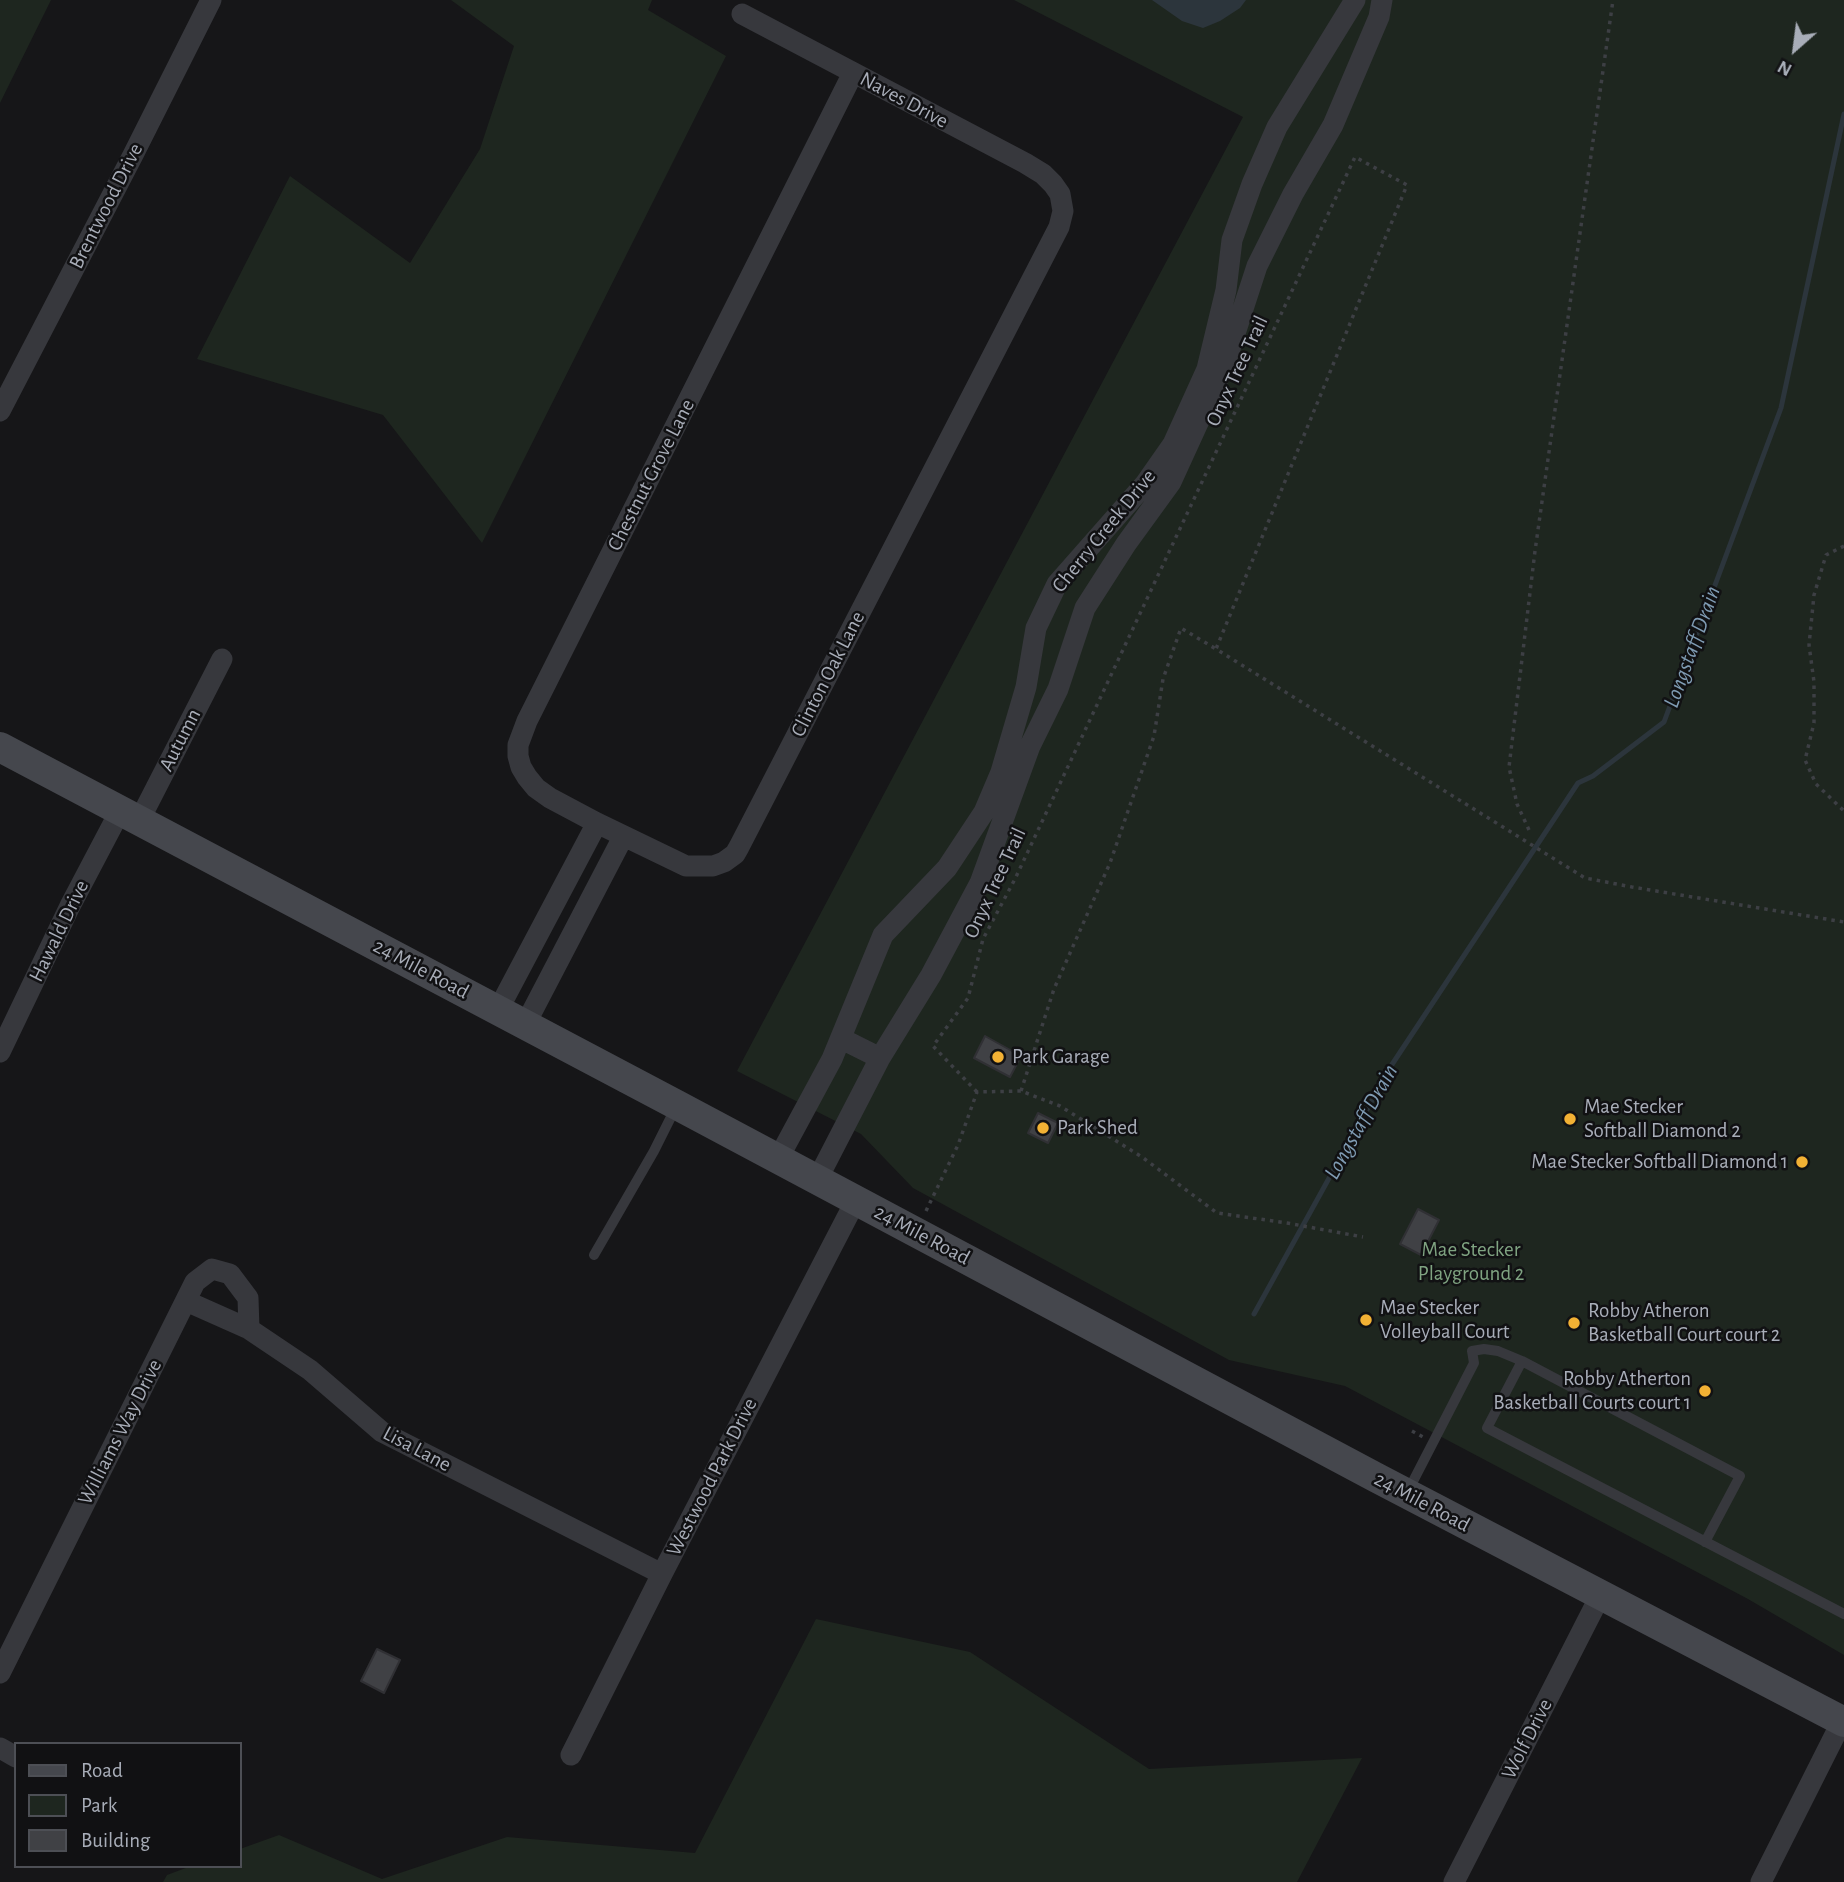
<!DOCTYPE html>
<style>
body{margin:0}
#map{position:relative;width:1844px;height:1882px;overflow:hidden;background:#161618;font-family:"Alegreya Sans",sans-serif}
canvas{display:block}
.legend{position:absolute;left:14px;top:1742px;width:228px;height:126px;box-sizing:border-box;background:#111113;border:2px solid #4d4f55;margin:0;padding:9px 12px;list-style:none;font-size:21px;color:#a8adb8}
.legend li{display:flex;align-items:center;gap:14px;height:35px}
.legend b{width:35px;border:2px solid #4d4f55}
.north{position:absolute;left:1760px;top:14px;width:70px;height:70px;-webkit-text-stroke:5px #111113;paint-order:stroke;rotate:208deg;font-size:19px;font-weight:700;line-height:28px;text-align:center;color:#a8adb8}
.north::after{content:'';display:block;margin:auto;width:24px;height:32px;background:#a8adb8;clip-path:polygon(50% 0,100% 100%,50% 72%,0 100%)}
</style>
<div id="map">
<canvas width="1844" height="1882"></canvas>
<ul class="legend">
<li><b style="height:9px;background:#45474d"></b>Road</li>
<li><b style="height:19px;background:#1e261f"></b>Park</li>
<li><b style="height:19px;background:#404145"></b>Building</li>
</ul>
<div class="north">N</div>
</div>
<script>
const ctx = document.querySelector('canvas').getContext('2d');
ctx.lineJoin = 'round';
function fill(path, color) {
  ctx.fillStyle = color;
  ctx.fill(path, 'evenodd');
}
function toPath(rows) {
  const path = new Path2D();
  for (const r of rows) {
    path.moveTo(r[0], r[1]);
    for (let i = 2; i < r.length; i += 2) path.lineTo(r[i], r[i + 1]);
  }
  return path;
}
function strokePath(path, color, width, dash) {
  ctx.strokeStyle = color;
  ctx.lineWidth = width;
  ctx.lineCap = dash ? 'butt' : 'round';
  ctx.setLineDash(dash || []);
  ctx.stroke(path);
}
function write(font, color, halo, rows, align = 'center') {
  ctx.font = font + ' "Alegreya Sans",sans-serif';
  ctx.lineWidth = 5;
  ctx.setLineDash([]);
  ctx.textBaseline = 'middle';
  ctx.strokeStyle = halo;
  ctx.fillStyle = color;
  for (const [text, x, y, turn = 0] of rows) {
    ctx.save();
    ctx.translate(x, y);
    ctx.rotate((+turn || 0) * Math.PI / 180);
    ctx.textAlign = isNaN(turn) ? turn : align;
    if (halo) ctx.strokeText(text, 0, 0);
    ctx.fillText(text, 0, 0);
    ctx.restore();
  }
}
const green = toPath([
 [0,0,51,0,0,103],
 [451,0,652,0,648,10,726,56,482,543,383,415,197,359,290,176,410,263,480,149,514,46],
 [1014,0,1844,0,1844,1655,1748,1599,1345,1386,1229,1360,913,1188,861,1134,737,1071,1243,117],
 [816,1619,970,1652,1149,1769,1362,1758,1297,1882,163,1882,167,1875,191,1866,240,1866,240,1849,279,1835,382,1879,507,1837,695,1853]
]);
const water = toPath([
 [1152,0,1246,0,1240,8,1220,21,1203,28,1182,21]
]);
const stream = toPath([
 [1254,1314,1391,1066,1578,783,1593,776,1664,722,1781,408,1844,114]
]);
const building = toPath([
 [985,1036,1021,1056,1010,1077,974,1058,985,1036],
 [1038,1113,1058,1123,1048,1143,1028,1133,1038,1113],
 [1418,1209,1439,1220,1421,1255,1400,1244,1418,1209],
 [377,1649,400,1660,384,1693,361,1681,377,1649]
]);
const path = toPath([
 [1844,546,1826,555,1814,595,1809,645,1814,682,1814,723,1805,760,1816,784,1844,811],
 [1529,830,1517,804,1509,767,1535,551,1613,0],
 [1021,1091,1054,989,1110,863,1154,736,1163,679,1181,628,1216,649],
 [977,1092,933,1046,968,998,983,939,1015,879,1355,157,1407,185,1216,649,1585,878,1632,887,1844,922],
 [926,1211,958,1145,977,1092,1021,1091,1060,1106,1142,1157,1217,1213,1287,1223,1363,1237],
 [1412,1431,1423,1437]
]);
const lane = toPath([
 [594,1255,654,1151,676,1107],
 [1407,1493,1474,1363,1472,1351,1484,1349,1498,1351,1522,1361],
 [1705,1542,1740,1476,1522,1361,1487,1428,1844,1614]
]);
const street = toPath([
 [742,14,1025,163,1043,174,1053,184,1060,194,1063,211,1059,227,739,847,735,854,724,862,713,866,686,866,597,823,550,798,536,788,527,777,521,767,518,756,518,745,527,721,853,73],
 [0,411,133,155,211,0],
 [139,821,222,659],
 [498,1010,597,823],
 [525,1025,623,837],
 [842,1039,880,1058],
 [0,1052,70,906,120,811],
 [778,1159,832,1059,883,935,947,868,984,812,1001,772,1026,687,1036,628,1057,584,1145,484,1173,444,1207,369,1226,290,1232,240,1252,184,1277,127,1355,0],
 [817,1180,880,1058,931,975,980,883,1030,746,1058,689,1085,608,1126,544,1171,482,1225,364,1257,266,1293,194,1333,125,1379,17,1382,0],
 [186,1301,249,1329,310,1370,382,1432,662,1574],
 [0,1673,195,1282,212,1269,230,1274,248,1298,249,1329],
 [0,1748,16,1757],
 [571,1755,662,1574,856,1200],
 [1454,1882,1600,1596],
 [1761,1882,1842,1721]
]);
const secondary = toPath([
 [0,747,677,1105,1377,1478,1844,1722]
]);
const markers = [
 [998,1057,7,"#f2b134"],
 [1570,1119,7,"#f2b134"],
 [1043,1128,7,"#f2b134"],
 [1802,1162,7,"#f2b134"],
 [1366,1320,7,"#f2b134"],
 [1574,1323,7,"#f2b134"],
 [1705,1391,7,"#f2b134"]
];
const streetNames = [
 ["Naves Drive",904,100,28],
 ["Brentwood Drive",106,206,-63],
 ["Onyx Tree Trail",1237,371,-65],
 ["Chestnut Grove Lane",651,475,-63],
 ["Cherry Creek Drive",1104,531,-51],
 ["Clinton Oak Lane",828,674,-63],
 ["Autumn",180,740,-63],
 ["Onyx Tree Trail",995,883,-65],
 ["Hawald Drive",59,931,-64],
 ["24 Mile Road",421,969,28],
 ["24 Mile Road",922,1235,28],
 ["Williams Way Drive",120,1432,-63],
 ["Lisa Lane",417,1449,28],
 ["Westwood Park Drive",712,1477,-63],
 ["24 Mile Road",1422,1502,28],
 ["Wolf Drive",1527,1739,-63]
];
const poiNames = [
 ["Park Garage",1012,1057],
 ["Mae Stecker",1584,1107],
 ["Softball Diamond 2",1584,1131],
 ["Park Shed",1057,1128],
 ["Mae Stecker Softball Diamond 1",1788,1162,"right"],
 ["Mae Stecker",1380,1308],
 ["Volleyball Court",1380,1332],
 ["Robby Atheron",1588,1311],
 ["Basketball Court court 2",1588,1335],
 ["Robby Atherton",1691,1379,"right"],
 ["Basketball Courts court 1",1691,1403,"right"]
];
const parkNames = [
 ["Mae Stecker",1471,1250],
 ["Playground 2",1471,1274]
];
const waterNames = [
 ["Longstaff Drain",1692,647,-70],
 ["Longstaff Drain",1361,1122,-61]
];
fill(green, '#1e261f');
fill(water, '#2c353c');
strokePath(stream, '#2c353c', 5);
fill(building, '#404145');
strokePath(building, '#303034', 2);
strokePath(path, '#3d3f44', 3.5, [3.5, 5]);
strokePath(lane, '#37383d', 10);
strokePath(street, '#37383d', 21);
strokePath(secondary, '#45474d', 30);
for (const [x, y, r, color] of markers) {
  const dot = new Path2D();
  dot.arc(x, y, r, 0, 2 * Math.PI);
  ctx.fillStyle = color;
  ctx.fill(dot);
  strokePath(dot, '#111113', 2.5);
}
write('21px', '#a8adb8', '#111113', streetNames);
write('21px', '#a8adb8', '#111113', poiNames, 'left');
write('21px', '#7fa381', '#111113', parkNames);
write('italic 23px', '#7f9bb3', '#111113', waterNames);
</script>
